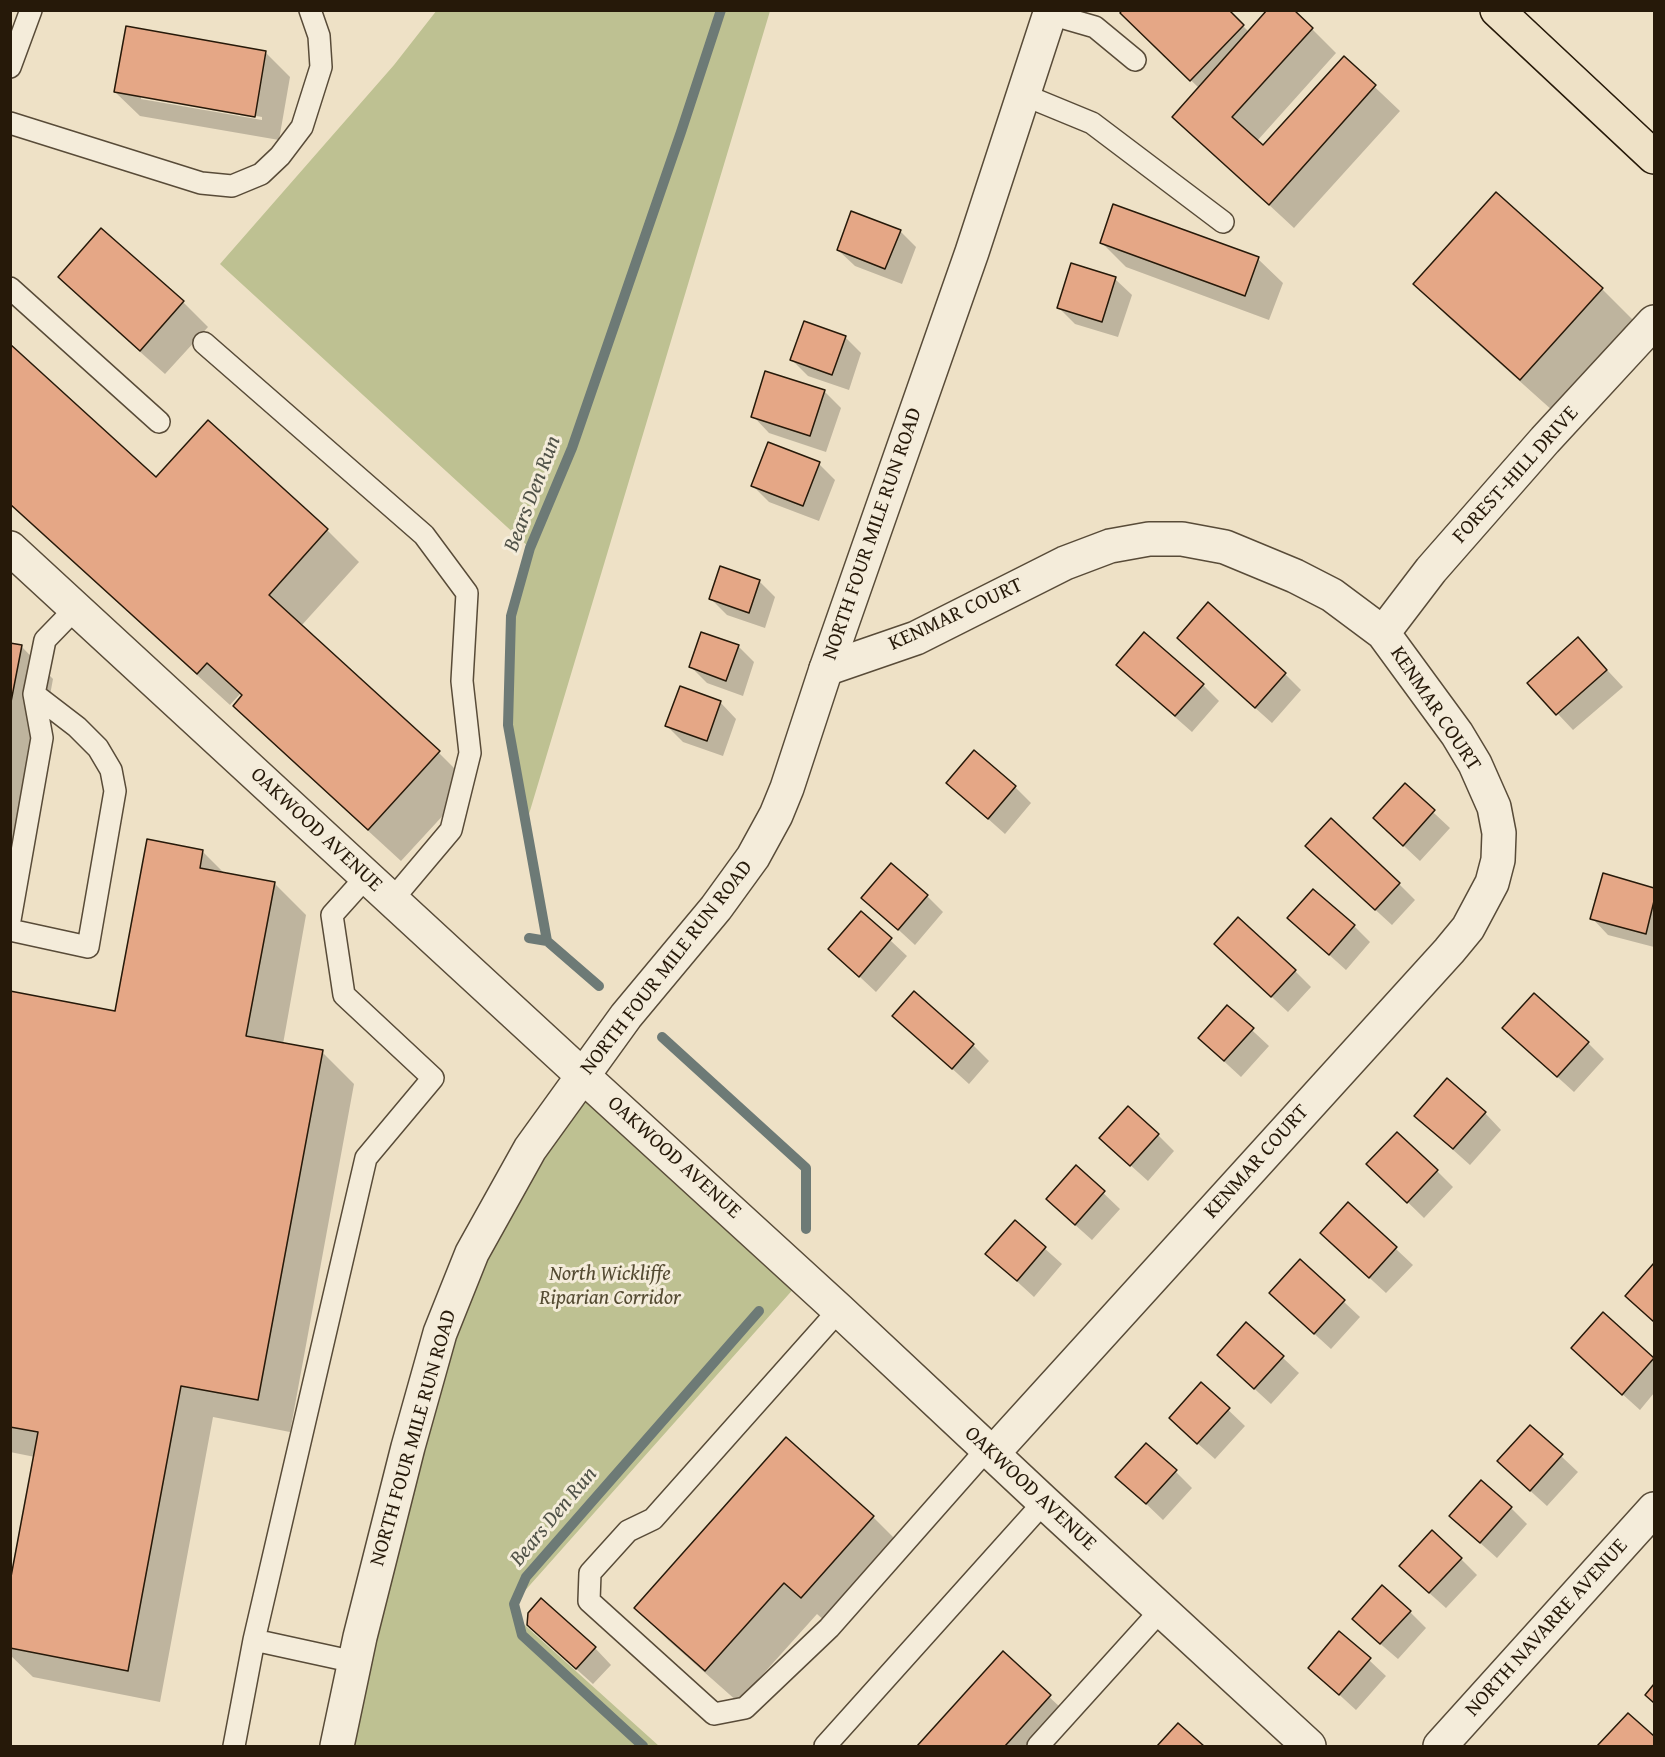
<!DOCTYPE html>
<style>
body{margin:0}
#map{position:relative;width:1665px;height:1757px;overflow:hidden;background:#eee1c6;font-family:"Gentium Book Plus",serif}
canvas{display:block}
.frame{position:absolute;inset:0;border:12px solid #261909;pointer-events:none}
</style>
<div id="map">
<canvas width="1665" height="1757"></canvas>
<div class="frame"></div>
</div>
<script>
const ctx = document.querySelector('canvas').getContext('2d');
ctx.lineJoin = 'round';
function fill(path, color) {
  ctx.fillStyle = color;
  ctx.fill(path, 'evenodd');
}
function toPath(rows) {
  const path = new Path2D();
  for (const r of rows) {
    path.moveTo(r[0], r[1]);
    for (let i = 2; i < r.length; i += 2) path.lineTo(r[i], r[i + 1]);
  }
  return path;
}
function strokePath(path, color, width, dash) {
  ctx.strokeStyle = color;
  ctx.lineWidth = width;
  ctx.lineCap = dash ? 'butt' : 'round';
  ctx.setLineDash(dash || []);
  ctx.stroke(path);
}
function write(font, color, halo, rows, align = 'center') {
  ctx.font = font + ' "Gentium Book Plus",serif';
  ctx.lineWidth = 6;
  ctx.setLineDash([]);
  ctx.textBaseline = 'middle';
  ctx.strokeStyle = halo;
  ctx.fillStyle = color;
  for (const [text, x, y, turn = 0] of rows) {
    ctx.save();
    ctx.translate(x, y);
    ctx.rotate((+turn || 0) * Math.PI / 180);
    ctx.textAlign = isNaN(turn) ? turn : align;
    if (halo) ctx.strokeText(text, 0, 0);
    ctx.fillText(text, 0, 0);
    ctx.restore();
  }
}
const green = toPath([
 [437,10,770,11,526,824,508,725,511,616,530,548,220,264,394,65],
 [583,1076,804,1277,514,1603,518,1619,659,1746,337,1746,440,1333]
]);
const shadow = toPath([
 [1227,10,1249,32,1312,29,1336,53,1257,141,1264,147,1344,58,1400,111,1294,228,1174,117,1199,88,1146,37],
 [265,52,290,77,279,140,140,116,115,92],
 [141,96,262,117,262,120,141,99],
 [102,230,183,302,208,327,165,374,84,302,60,277],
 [900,231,916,247,902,284,855,266,838,250],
 [1101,242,1258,259,1283,283,1269,320,1126,267],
 [1115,279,1132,295,1118,337,1075,324,1058,307],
 [1415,284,1602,289,1634,321,1553,411,1447,316],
 [845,337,861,353,849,390,808,376,792,360],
 [10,346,157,479,208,422,327,530,359,562,301,626,439,753,471,785,401,861,267,738,235,706,243,697,240,694,230,705,10,505],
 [824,391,841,408,826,452,769,433,753,416],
 [819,464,835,480,819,521,769,502,753,486],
 [759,581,775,597,765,628,727,615,711,599],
 [1578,639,1623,687,1573,730,1529,683],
 [10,645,21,646,53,679,10,910],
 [738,646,754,662,743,696,707,683,691,667],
 [1195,654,1285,674,1301,690,1272,723],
 [1134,681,1203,685,1219,701,1192,732],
 [720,702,736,719,723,756,683,742,666,725],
 [948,783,1015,787,1031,803,1005,834],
 [1405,786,1450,828,1420,861,1391,834],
 [203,852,225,874,274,883,306,915,283,1044,322,1052,354,1084,290,1432,213,1417,160,1702,33,1677,10,1655,10,1590,35,1457,10,1452,10,993,116,1013],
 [1323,862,1399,884,1415,900,1392,925],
 [1604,875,1654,889,1654,947,1608,935,1592,918],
 [927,896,943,912,915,945,863,897],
 [861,913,907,956,876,992,830,949],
 [1354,926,1370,942,1346,970,1306,934],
 [1232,960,1295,971,1311,987,1288,1012],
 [1227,1007,1269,1046,1241,1077,1216,1054],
 [894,1016,973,1045,989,1061,969,1084],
 [1588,1043,1604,1059,1574,1092,1521,1044],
 [1485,1113,1501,1130,1470,1165,1433,1132],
 [1158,1135,1174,1151,1148,1181,1118,1154],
 [1076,1167,1120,1209,1092,1240,1064,1215],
 [1437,1171,1453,1187,1424,1218,1385,1180],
 [1348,1204,1413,1265,1386,1293,1338,1249],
 [1015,1222,1062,1264,1034,1297,987,1254],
 [1654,1265,1654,1322,1627,1296],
 [1343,1301,1360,1317,1331,1349,1287,1309],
 [1603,1314,1654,1360,1654,1393,1640,1410,1589,1364],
 [1282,1357,1299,1373,1271,1404,1235,1371],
 [1201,1384,1245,1426,1215,1459,1187,1434],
 [1530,1427,1578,1472,1547,1506,1515,1477],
 [786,1440,873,1517,905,1549,834,1629,817,1614,738,1702,668,1640,636,1608],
 [1175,1471,1192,1488,1163,1520,1118,1477],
 [1511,1508,1527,1524,1497,1558,1468,1532],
 [1461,1559,1477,1575,1446,1608,1417,1582],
 [1410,1612,1426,1628,1398,1659,1370,1635],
 [1340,1633,1386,1676,1356,1710,1310,1668],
 [545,1641,595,1648,611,1665,593,1684],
 [1003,1654,1075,1721,1051,1746,919,1746],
 [1628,1715,1654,1738,1654,1746,1600,1746],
 [1178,1725,1202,1746,1159,1746]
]);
const stream = toPath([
 [529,938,547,941],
 [599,986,547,941,508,725,511,616,530,548,572,448,681,132,721,10],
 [662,1037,806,1168,806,1229],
 [643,1746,522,1635,514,1604,526,1577,759,1311]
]);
const building = toPath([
 [1122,10,1229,10,1244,25,1190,81,1120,13,1122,10],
 [1267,10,1294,10,1313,28,1232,117,1263,145,1344,56,1376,85,1269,205,1172,117,1267,10],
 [126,26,266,51,255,117,114,92,126,26],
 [1496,192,1603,288,1520,380,1413,284,1496,192],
 [1113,204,1259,257,1245,296,1100,243,1113,204],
 [851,211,901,230,885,269,837,250,851,211],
 [101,228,184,301,140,351,58,277,101,228],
 [1071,263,1116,277,1102,322,1057,308,1071,263],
 [804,321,846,336,832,375,790,360,804,321],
 [10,344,156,477,208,420,328,529,269,595,440,751,368,830,233,706,242,695,207,663,197,674,10,504,10,344],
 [765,371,825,390,810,436,751,417,765,371],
 [768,442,820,462,803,506,751,486,768,442],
 [720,566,760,580,749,613,709,599,720,566],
 [1208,602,1286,673,1255,708,1177,638,1208,602],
 [701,632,739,645,726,681,689,667,701,632],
 [1144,632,1204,684,1175,716,1116,665,1144,632],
 [1578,637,1607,670,1556,715,1527,683,1578,637],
 [10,643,22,645,10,707,10,643],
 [680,686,721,701,707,741,665,726,680,686],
 [974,750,1016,786,988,819,946,783,974,750],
 [1405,783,1435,810,1403,846,1373,818,1405,783],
 [1331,818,1400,883,1375,910,1305,846,1331,818],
 [147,839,203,850,200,868,275,882,246,1036,323,1050,258,1400,181,1386,128,1671,10,1648,10,1582,38,1432,10,1427,10,991,115,1011,147,839],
 [891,863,928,895,898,930,861,898,891,863],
 [1603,873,1654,888,1654,901,1646,934,1590,919,1603,873],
 [1313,889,1355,925,1329,955,1287,918,1313,889],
 [861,911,892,938,859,977,828,949,861,911],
 [1238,917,1296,970,1271,997,1214,944,1238,917],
 [914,991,974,1044,952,1069,892,1016,914,991],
 [1534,993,1589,1042,1557,1077,1502,1028,1534,993],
 [1227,1005,1254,1028,1224,1061,1198,1038,1227,1005],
 [1447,1078,1486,1112,1453,1149,1414,1116,1447,1078],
 [1128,1106,1159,1134,1130,1166,1099,1138,1128,1106],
 [1397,1132,1438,1170,1407,1203,1366,1164,1397,1132],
 [1076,1165,1105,1191,1075,1225,1046,1199,1076,1165],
 [1348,1202,1397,1247,1369,1278,1320,1233,1348,1202],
 [1015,1220,1046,1247,1017,1281,985,1254,1015,1220],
 [1300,1259,1345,1300,1314,1334,1269,1293,1300,1259],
 [1654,1263,1654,1322,1625,1296,1654,1263],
 [1603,1312,1654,1358,1622,1395,1571,1348,1603,1312],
 [1246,1322,1284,1356,1254,1389,1217,1355,1246,1322],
 [1201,1382,1230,1408,1197,1444,1169,1418,1201,1382],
 [1530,1425,1563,1454,1530,1491,1497,1461,1530,1425],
 [786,1437,874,1516,801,1598,784,1583,705,1671,634,1608,786,1437],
 [1146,1443,1177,1470,1146,1504,1115,1477,1146,1443],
 [1481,1480,1512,1507,1480,1543,1449,1516,1481,1480],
 [1432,1530,1462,1558,1429,1593,1399,1566,1432,1530],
 [1382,1585,1411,1611,1380,1644,1352,1619,1382,1585],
 [541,1598,596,1647,576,1669,527,1625,528,1613,541,1598],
 [1339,1631,1371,1658,1339,1695,1308,1668,1339,1631],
 [1003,1651,1051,1695,1005,1746,917,1746,1003,1651],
 [1654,1684,1654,1703,1645,1695,1654,1684],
 [1628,1713,1654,1736,1654,1746,1597,1746,1628,1713],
 [1178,1723,1204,1746,1157,1746,1178,1723]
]);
const service = toPath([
 [1050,14,1095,27,1135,60],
 [10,67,31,10],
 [1024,95,1092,123,1223,222],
 [10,123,201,183,232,186,261,174,280,156,302,127,321,67,319,36,310,10],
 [10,288,159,422],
 [204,343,424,535,467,593,462,681,470,753,451,830,392,900],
 [10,920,42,738,34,694,45,640,76,608],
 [10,930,88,947,115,791,111,770,98,748,77,727,34,694],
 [839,1310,653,1519,628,1531,590,1573,589,1601,714,1714,745,1708,829,1628,987,1449],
 [355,1662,254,1640,366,1158,433,1078,344,995,332,915,367,876],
 [234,1746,254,1640],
 [825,1746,1044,1502],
 [1038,1746,1161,1610]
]);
const minor = toPath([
 [1383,633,1431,570,1545,440,1654,322],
 [826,669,916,638,1065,563,1110,546,1149,539,1182,539,1225,547,1295,576,1332,595,1383,633,1457,734,1475,764,1494,807,1499,833,1498,860,1492,883,1468,928,1449,951,993,1453],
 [583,1076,839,1310,1044,1502,1309,1746],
 [1440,1746,1654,1509]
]);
const tertiary = toPath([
 [10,548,583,1076],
 [337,1746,360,1637,408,1447,440,1333,472,1253,530,1149,626,1016,716,908,753,857,776,815,787,788,826,669,972,252,1051,10]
]);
const primary = toPath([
 [1497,10,1654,157]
]);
const streetNames = [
 ["FOREST-HILL DRIVE",1516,475,-48],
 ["NORTH FOUR MILE RUN ROAD",873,534,-71],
 ["KENMAR COURT",956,615,-25],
 ["KENMAR COURT",1435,709,56],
 ["OAKWOOD AVENUE",316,830,43],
 ["NORTH FOUR MILE RUN ROAD",667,968,-52],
 ["OAKWOOD AVENUE",674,1158,42],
 ["KENMAR COURT",1257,1162,-48],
 ["NORTH FOUR MILE RUN ROAD",414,1438,-74],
 ["OAKWOOD AVENUE",1030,1489,43],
 ["NORTH NAVARRE AVENUE",1547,1628,-48]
];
const parkNames = [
 ["North Wickliffe",610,1275],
 ["Riparian Corridor",610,1299]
];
const waterNames = [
 ["Bears Den Run",533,494,-69],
 ["Bears Den Run",554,1517,-50]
];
fill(green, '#bec192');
fill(shadow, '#0003');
strokePath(stream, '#6d7a76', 10);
fill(building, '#e5a786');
strokePath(building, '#261909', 1.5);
strokePath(service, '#584b38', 24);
strokePath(minor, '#584b38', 36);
strokePath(tertiary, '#584b38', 36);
strokePath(primary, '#261909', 36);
strokePath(service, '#f4ecda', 21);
strokePath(minor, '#f4ecda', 33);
strokePath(tertiary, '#f4ecda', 33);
strokePath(primary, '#eee1c6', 33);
write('21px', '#261909', '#f4ecda', streetNames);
write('italic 21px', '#544b32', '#f4ecda', parkNames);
write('italic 22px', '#505248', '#f4ecda', waterNames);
</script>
